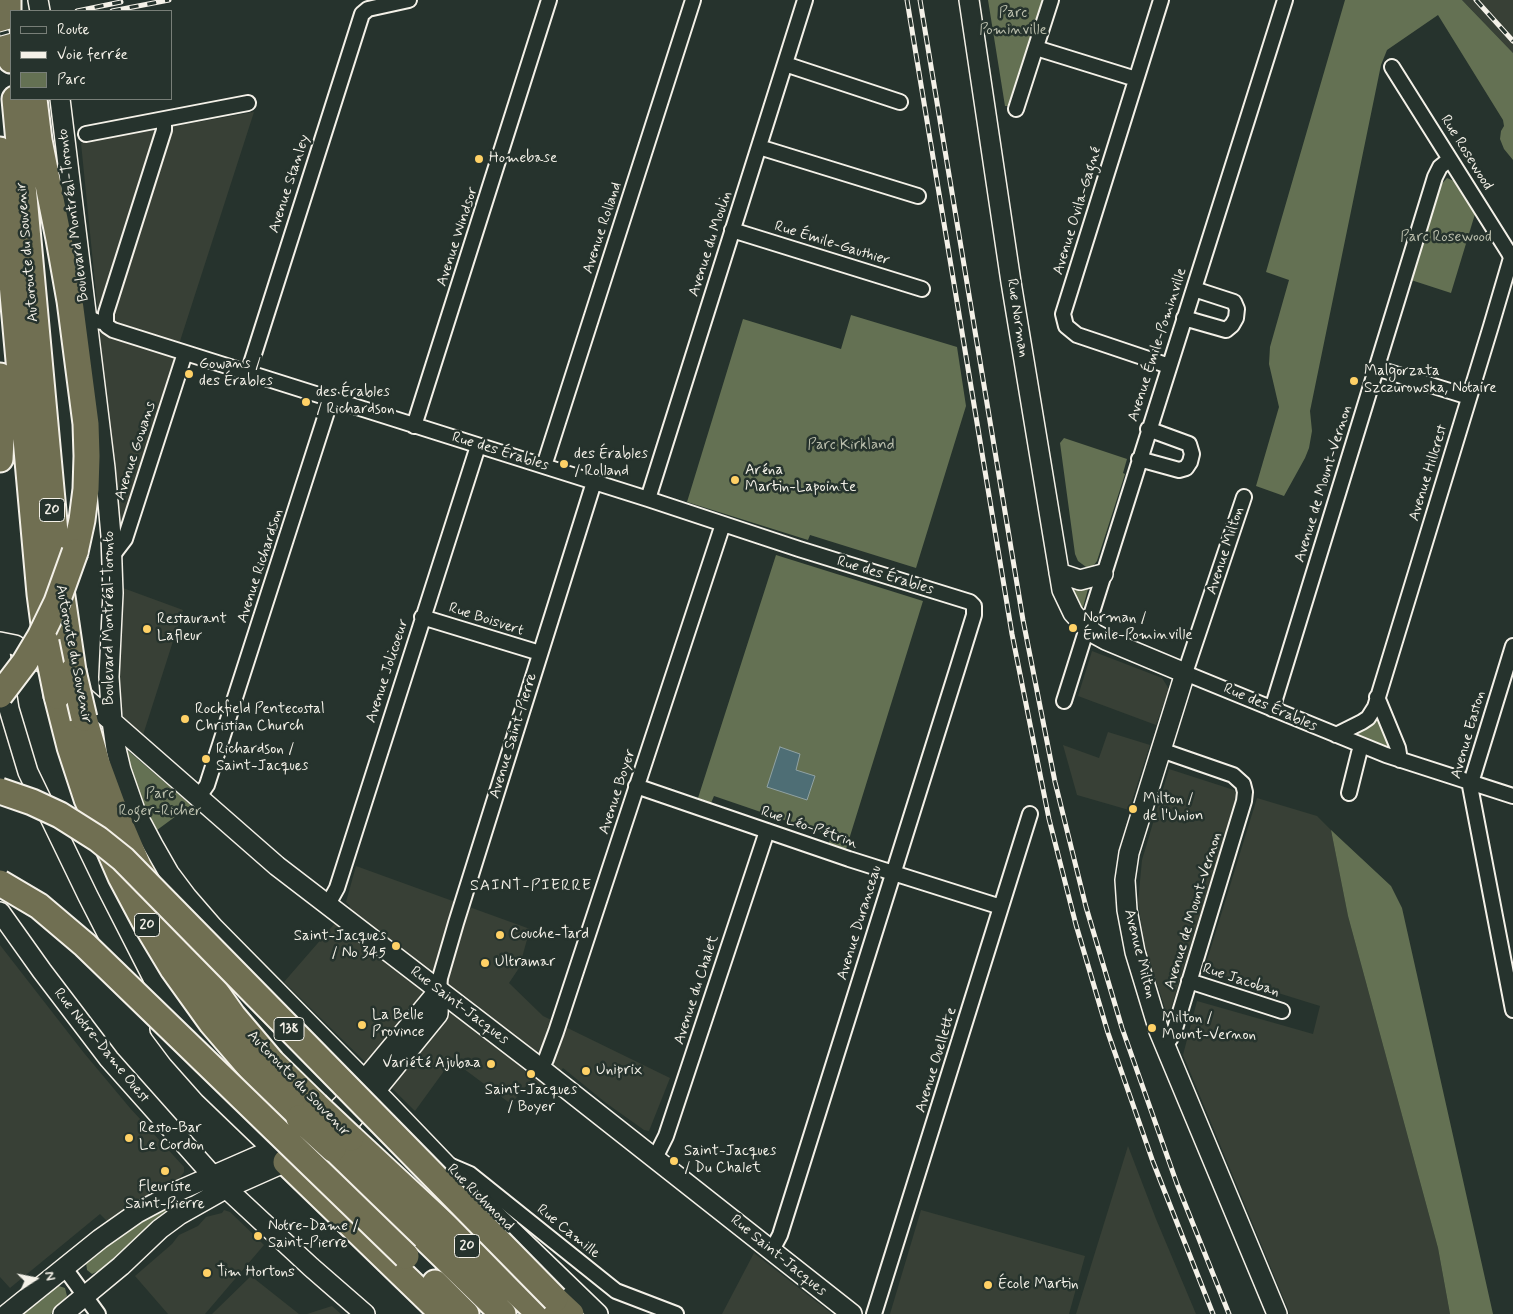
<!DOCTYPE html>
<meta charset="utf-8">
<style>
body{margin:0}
#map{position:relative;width:1513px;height:1314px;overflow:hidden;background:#26332d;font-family:Mynerve,sans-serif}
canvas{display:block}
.legend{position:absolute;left:10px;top:10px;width:162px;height:90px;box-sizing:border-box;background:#26332d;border:1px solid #787f78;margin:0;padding:6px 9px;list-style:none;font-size:15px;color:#f4f1e8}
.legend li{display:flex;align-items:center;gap:10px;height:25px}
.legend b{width:25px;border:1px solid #787f78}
.north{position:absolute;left:10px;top:1254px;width:50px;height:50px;-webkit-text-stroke:4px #26332d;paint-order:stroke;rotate:79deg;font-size:14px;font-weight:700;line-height:20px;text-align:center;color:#f4f1e8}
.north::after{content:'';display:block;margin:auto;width:18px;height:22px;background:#f4f1e8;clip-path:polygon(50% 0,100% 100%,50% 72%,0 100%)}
</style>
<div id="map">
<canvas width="1513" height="1314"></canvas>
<ul class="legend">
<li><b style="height:6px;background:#26332d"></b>Route</li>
<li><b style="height:6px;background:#f4f1e8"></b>Voie ferrée</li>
<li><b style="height:14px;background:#647153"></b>Parc</li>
</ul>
<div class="north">N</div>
</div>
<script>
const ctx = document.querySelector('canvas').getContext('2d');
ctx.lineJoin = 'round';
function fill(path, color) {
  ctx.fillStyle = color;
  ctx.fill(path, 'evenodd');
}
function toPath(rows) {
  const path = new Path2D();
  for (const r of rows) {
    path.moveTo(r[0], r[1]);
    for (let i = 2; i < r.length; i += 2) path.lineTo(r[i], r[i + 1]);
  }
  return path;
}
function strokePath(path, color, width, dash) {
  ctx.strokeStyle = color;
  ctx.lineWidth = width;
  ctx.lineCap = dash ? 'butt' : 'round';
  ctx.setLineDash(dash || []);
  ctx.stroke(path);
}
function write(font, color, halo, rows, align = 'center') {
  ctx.font = font + ' Mynerve,sans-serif';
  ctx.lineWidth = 5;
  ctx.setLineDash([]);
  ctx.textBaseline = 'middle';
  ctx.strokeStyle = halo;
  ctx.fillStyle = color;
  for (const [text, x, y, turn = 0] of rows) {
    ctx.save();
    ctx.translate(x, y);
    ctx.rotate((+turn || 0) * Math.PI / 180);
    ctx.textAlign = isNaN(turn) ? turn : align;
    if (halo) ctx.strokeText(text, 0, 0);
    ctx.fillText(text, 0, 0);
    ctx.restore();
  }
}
const built = toPath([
 [1462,0,1513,0,1513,53,1469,7],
 [254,112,181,338,174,364,120,533,81,143],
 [123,588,183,610,143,735,125,719,119,708,117,689],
 [1092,651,1162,678,1169,689,1156,725,1078,696],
 [1108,732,1150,745,1129,810,1077,795,1063,745,1099,758],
 [1169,769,1234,790,1237,797,1168,1018,1144,943,1138,902,1142,860],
 [1257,798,1317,816,1331,830,1348,916,1438,1248,1450,1314,1290,1314,1183,1055,1197,1001,1313,1034,1320,1006,1204,970],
 [356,866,530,929,519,968,509,983,543,1016,670,1078,649,1131,644,1130,606,1103,563,1068,546,1090,532,1079,511,1104,452,1060,415,1111,284,982,350,906,346,902],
 [0,945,84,1053,130,1108,184,1167,184,1172,178,1180,145,1197,107,1221,100,1214,10,1288,0,1277],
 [1128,1146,1156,1219,1196,1314,1076,1314],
 [224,1210,230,1212,254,1235,252,1238,257,1242,259,1240,264,1245,205,1314,168,1314,135,1276,172,1244,179,1235,198,1226,206,1217,222,1213],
 [921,1210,1085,1256,1069,1314,890,1314],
 [754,1253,831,1313,830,1314,722,1314],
 [251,1276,299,1314,212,1314],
 [332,1306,341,1314,307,1314]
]);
const green = toPath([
 [988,0,1043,0,1010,106,1005,106],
 [1345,0,1462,0,1513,53,1513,160,1504,149,1500,139,1501,131,1504,126,1503,120,1438,15,1387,50,1381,65,1310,411,1312,431,1309,448,1305,458,1284,496,1256,486,1279,407,1269,364,1270,347,1289,280,1266,272],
 [1447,178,1454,181,1475,214,1451,293,1411,280,1440,186],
 [851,315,957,347,966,406,916,568,810,535,808,540,687,502,743,319,841,349],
 [1064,438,1127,459,1123,473,1125,474,1097,561,1090,570,1078,561,1075,554,1060,443],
 [776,555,923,601,846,849,829,843,831,836,714,796,711,803,698,798],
 [1072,589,1088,589,1082,611,1071,590],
 [1375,717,1379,717,1391,750,1360,736,1357,733],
 [126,749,191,805,153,833,127,768],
 [1331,830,1391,886,1402,908,1493,1314,1450,1314,1438,1248,1348,916],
 [184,1199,185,1200,144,1230,108,1266,92,1274,87,1270,86,1262,89,1258,139,1223],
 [56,1285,65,1288,67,1296,51,1314,21,1314,36,1301,38,1303,48,1295,45,1292]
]);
const water = toPath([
 [780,747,800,754,796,770,815,776,807,800,767,787,780,747]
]);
const street = toPath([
 [1161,0,1063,314,1066,326,1077,335,1169,366],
 [1036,48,1136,79],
 [785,64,900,102],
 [1016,109,1051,0],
 [86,134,248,103],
 [759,147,918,196],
 [732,230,922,289],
 [86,317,96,321,106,323,107,326,113,330,648,499,799,549,970,602,974,606,974,615,957,670,780,1235,772,1250],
 [1184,318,1226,330,1232,325,1236,318,1237,309,1234,302,1194,289],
 [106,323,106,313,164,130,164,119],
 [1376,368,1469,397],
 [248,373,362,14,368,9,409,0],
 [414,426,549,0],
 [1139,459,1179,470,1186,468,1190,462,1192,454,1189,444,1148,429],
 [544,466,693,0],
 [1244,497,1185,673,1386,755,1513,796],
 [648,499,805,0],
 [112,556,125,539,185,353],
 [422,617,540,653],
 [1513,646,1470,786,1513,1010],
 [1377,697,1398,748,1400,760],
 [1064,701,1285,0],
 [1272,709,1435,177,1440,167,1450,159],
 [1336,735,1362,722,1368,718,1375,707,1491,326,1511,258,1509,253,1392,67],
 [1161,750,1233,775,1243,784,1245,792,1244,801,1174,1032,1170,1039,1164,1042],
 [636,786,849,859,1001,907],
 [1349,793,1361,745],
 [198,798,207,785,331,399],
 [327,906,337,888,478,446],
 [1189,981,1282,1011],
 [439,990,440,978,456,923,594,482],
 [541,1069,546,1059,556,1032,723,524],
 [655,1158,666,1136,767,831],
 [449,1165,470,1174,616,1291,676,1314],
 [64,1267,98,1314],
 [874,1314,1030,814]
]);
const secondary = toPath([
 [38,0,40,11],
 [969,0,1011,282,1062,590,1073,613,1082,623,1095,634,1106,640,1185,673,1129,853,1125,880,1127,910,1135,952,1159,1031,1277,1314],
 [60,99,105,468,111,536,113,593,109,677,112,721,116,749,121,770,136,813,153,845,169,873,187,897,213,927,385,1101,482,1202,598,1314],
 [1059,573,1080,580,1103,574],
 [0,642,15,645,41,662],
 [0,653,9,709,28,772,88,896,134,986],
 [76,690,277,866,535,1064,852,1314],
 [0,912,42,971,109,1059,213,1176,311,1267,365,1314],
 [160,1029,178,1053,209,1088,286,1162],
 [318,1125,334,1113,352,1095,439,990],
 [332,1138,350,1122,438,1014,439,990],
 [7,1314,100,1239,137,1213,178,1191,283,1145],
 [63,1314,121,1266,160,1229,179,1215,225,1189,297,1157]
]);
const highway = toPath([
 [8,0,8,14,11,60],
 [15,99,59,576,73,671],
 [34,99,39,140,59,239,70,301,86,424,87,456,86,489,82,520,75,552],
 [0,150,40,594,46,639],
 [0,376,2,419,0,459],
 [57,696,70,747,87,799,121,877,146,924,173,969,211,1022,259,1078,299,1118],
 [84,718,97,763,115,812,138,866,155,897,192,958,233,1016,272,1062,316,1105],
 [351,1138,540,1314],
 [333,1149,503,1314],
 [286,1162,443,1314],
 [435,1283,466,1314],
 [555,1299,571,1314]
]);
const rail = toPath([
 [907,0,1012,634,1049,819,1076,925,1108,1033,1153,1162,1213,1314],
 [920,0,1023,620,1055,782,1086,907,1122,1028,1177,1184,1229,1314],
 [1476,0,1513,41],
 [77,11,121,2],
 [112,11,169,0],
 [0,34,11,31]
]);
const highwayBridge = toPath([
 [46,642,57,696],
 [73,671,84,718],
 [0,695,25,662,40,637,57,602,75,552],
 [0,791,32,802,60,815,98,839,123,859,555,1299],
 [0,883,39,906,85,945,406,1256],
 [316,1105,351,1138],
 [299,1118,333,1149]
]);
const markers = [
 [479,159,5,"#ffd166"],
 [189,374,5,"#ffd166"],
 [1354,381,5,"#ffd166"],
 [306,402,5,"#ffd166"],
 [564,464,5,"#ffd166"],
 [735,480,5,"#ffd166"],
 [1073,628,5,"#ffd166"],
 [147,629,5,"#ffd166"],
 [185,719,5,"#ffd166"],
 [206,759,5,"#ffd166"],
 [1133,809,5,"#ffd166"],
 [500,935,5,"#ffd166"],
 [396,946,5,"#ffd166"],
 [485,963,5,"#ffd166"],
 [362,1025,5,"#ffd166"],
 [1152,1028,5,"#ffd166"],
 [491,1064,5,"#ffd166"],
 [586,1071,5,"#ffd166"],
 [531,1074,5,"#ffd166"],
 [129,1138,5,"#ffd166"],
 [674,1161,5,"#ffd166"],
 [165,1171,5,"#ffd166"],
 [258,1236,5,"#ffd166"],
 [207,1273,5,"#ffd166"],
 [988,1285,5,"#ffd166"]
];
const shields = [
 [52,510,25],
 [147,925,25],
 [289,1029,30],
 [467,1246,25]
];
const shieldNames = [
 ["20",52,510],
 ["20",147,925],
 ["138",289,1029],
 ["20",467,1246]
];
const parkNames = [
 ["Parc",1013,14],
 ["Pominville",1013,31],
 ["Parc Rosewood",1446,238],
 ["Parc Kirkland",851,446],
 ["Parc",160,795],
 ["Roger-Richer",160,812]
];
const streetNames = [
 ["Rue Rosewood",1466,153,58],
 ["Avenue Stanley",290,184,-72],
 ["Avenue Ovila-Gagné",1078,211,-73],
 ["Boulevard Montréal-Toronto",74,215,-97],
 ["Avenue Rolland",603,228,-72],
 ["Avenue Windsor",458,237,-72],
 ["Avenue du Moulin",711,244,-72],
 ["Rue Émile-Gauthier",832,244,17],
 ["Autoroute du Souvenir",28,252,-95],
 ["Rue Norman",1017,318,81],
 ["Avenue Émile-Pominville",1158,345,-72],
 ["Avenue Gowans",136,451,-72],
 ["Rue des Érables",500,452,17],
 ["Avenue Hillcrest",1429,473,-73],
 ["Avenue de Mount-Vernon",1324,484,-73],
 ["Avenue Milton",1226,551,-72],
 ["Avenue Richardson",261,566,-72],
 ["Rue des Érables",885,576,17],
 ["Boulevard Montréal-Toronto",110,618,-90],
 ["Rue Boisvert",486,620,18],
 ["Autoroute du Souvenir",73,654,79],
 ["Avenue Jolicoeur",388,671,-72],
 ["Rue des Érables",1270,708,23],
 ["Avenue Easton",1469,735,-74],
 ["Avenue Saint-Pierre",514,736,-73],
 ["Avenue Boyer",618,792,-72],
 ["Rue Léo-Pétrin",809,828,19],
 ["Avenue de Mount-Vernon",1194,911,-73],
 ["Avenue Duranceau",860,923,-73],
 ["Avenue Milton",1139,954,76],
 ["Rue Jacoban",1241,981,18],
 ["Avenue du Chalet",697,990,-72],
 ["Rue Saint-Jacques",459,1006,37],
 ["Rue Notre-Dame Ouest",101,1046,51],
 ["Avenue Ouellette",937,1060,-73],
 ["Autoroute du Souvenir",298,1084,46],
 ["Rue Richmond",480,1198,45],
 ["Rue Camille",568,1232,39],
 ["Rue Saint-Jacques",778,1256,39]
];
const poiNames = [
 ["Homebase",489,159],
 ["Gowans /",199,365],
 ["des Érables",199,382],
 ["Malgorzata",1364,372],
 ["Szczurowska, Notaire",1364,389],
 ["des Érables",316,393],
 ["/ Richardson",316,410],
 ["des Érables",574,455],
 ["/ Rolland",574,472],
 ["Aréna",745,471],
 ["Martin-Lapointe",745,488],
 ["Norman /",1083,619],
 ["Émile-Pominville",1083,636],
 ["Restaurant",157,620],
 ["Lafleur",157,637],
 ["Rockfield Pentecostal",195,710],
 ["Christian Church",195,727],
 ["Richardson /",216,750],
 ["Saint-Jacques",216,767],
 ["Milton /",1143,800],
 ["de l'Union",1143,817],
 ["Couche-Tard",510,935],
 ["Saint-Jacques",386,937,"right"],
 ["/ No 345",386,954,"right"],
 ["Ultramar",495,963],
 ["La Belle",372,1016],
 ["Province",372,1033],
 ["Milton /",1162,1019],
 ["Mount-Vernon",1162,1036],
 ["Variété Ajubaa",481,1064,"right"],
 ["Uniprix",596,1071],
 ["Saint-Jacques",531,1091,"center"],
 ["/ Boyer",531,1108,"center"],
 ["Resto-Bar",139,1129],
 ["Le Cordon",139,1146],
 ["Saint-Jacques",684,1152],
 ["/ Du Chalet",684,1169],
 ["Fleuriste",165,1188,"center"],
 ["Saint-Pierre",165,1205,"center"],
 ["Notre-Dame /",268,1227],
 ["Saint-Pierre",268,1244],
 ["Tim Hortons",217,1273],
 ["École Martin",998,1285]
];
const neighbourhoodNames = [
 ["SAINT-PIERRE",531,887]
];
fill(built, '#384036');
fill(green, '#647153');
fill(water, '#4e6e75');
strokePath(water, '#90a2a3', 1);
strokePath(street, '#f4f1e8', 18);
strokePath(secondary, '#f4f1e8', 22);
strokePath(highway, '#f4f1e8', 29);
strokePath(street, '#26332d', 14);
strokePath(secondary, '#26332d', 19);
strokePath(highway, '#706f52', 25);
strokePath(rail, '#f4f1e8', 5);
strokePath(rail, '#26332d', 3, [9]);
strokePath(highwayBridge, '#f4f1e8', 29, []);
strokePath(highwayBridge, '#706f52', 25);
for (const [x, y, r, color] of markers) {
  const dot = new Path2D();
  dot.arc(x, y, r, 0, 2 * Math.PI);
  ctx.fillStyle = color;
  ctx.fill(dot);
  strokePath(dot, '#26332d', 2);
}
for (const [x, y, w] of shields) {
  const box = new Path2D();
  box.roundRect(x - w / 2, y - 11.5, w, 23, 4);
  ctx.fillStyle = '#26332d';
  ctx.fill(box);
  strokePath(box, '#f4f1e8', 1);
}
write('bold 14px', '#f4f1e8', null, shieldNames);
write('15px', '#babeac', '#26332d', parkNames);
write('15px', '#f4f1e8', '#26332d', streetNames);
write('15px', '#f4f1e8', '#26332d', poiNames, 'left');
ctx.letterSpacing = '1px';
write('16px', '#f4f1e8', '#26332d', neighbourhoodNames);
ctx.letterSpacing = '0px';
</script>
